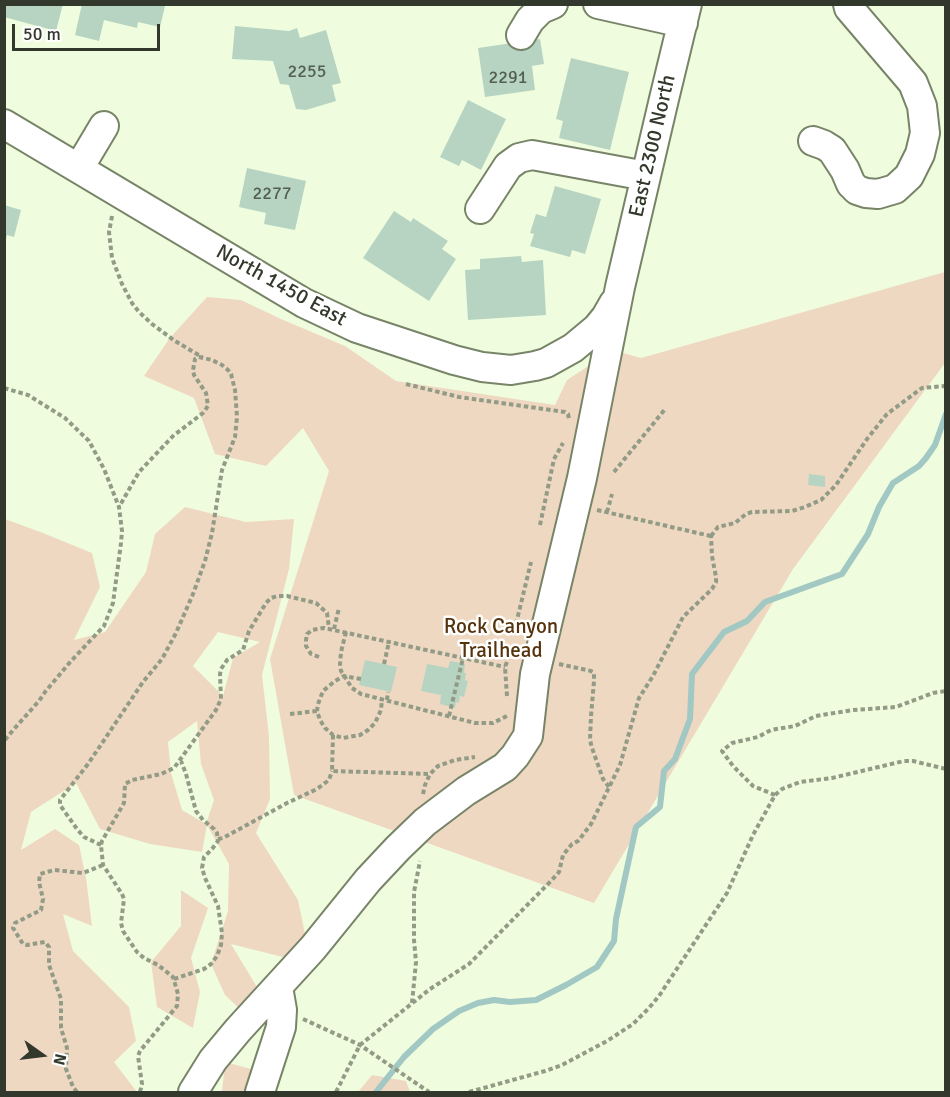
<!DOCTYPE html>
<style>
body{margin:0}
#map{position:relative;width:950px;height:1097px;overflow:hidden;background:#effdde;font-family:Signika,sans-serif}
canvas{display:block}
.frame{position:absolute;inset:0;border:6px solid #33382c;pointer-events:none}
.north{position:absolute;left:12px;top:1025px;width:60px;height:60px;-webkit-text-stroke:4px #fff;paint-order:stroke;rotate:104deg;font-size:16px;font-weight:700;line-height:24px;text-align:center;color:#33382c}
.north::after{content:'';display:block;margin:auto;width:21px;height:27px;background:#33382c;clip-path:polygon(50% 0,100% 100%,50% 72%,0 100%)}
.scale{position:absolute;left:12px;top:24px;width:148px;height:27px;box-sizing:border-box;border:3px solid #33382c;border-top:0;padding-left:8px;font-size:18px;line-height:21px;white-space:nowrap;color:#33382c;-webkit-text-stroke:4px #fff;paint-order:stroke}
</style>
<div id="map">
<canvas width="950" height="1097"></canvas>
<div class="frame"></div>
<div class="north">N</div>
<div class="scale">50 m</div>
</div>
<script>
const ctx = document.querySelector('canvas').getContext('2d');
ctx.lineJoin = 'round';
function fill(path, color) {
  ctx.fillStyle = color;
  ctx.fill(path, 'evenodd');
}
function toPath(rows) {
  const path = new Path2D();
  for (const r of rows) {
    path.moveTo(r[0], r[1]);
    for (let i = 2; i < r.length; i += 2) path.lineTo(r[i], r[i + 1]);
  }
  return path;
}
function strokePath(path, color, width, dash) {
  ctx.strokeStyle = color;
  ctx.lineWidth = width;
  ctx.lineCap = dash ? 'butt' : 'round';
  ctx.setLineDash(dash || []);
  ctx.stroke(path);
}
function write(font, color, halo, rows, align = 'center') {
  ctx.font = font + ' Signika,sans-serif';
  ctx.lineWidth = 5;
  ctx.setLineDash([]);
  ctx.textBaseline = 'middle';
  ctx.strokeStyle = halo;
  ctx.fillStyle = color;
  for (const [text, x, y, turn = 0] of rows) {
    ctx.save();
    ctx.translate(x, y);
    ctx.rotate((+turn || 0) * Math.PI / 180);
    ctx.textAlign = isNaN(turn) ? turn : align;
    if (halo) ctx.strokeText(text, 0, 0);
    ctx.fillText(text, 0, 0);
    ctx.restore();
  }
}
const green = toPath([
 [945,272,945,363,793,569,594,903,294,795,270,659,329,471,303,428,266,466,215,454,194,398,144,376,169,339,207,297,241,300,281,319,345,346,396,381,555,405,567,380,613,350,641,358],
 [185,507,246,522,294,519,289,569,262,675,269,736,270,799,256,833,298,900,307,944,283,957,231,944,257,987,246,1015,225,995,211,964,228,911,229,864,207,825,202,852,150,844,100,829,76,783,31,812,21,850,55,829,79,845,86,878,92,926,63,914,73,951,129,1007,136,1041,114,1062,137,1092,5,1092,5,519,43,533,92,553,100,587,74,640,105,632,146,572,155,534],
 [218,632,260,642,233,658,223,696,193,666],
 [197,721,201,764,214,800,206,824,182,810,171,773,168,742],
 [181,890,208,908,191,958,200,992,193,1028,157,1007,151,962,181,926],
 [225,1062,255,1070,255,1092,222,1092],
 [372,1075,406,1081,410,1092,358,1092]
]);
const stream = toPath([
 [376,1092,404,1057,433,1029,459,1011,478,1003,494,1000,510,1002,536,1000,566,985,597,967,614,941,616,919,636,827,660,807,664,771,675,759,690,719,692,674,724,632,747,621,765,602,842,574,868,534,879,507,893,483,919,466,926,458,935,445,946,414]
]);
const building = toPath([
 [4,4,63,4,56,31,4,17],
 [82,4,159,4,165,6,160,27,138,22,137,28,104,20,99,41,75,35],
 [235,26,289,31,297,28,300,38,326,30,341,83,332,85,336,101,306,110,296,109,289,85,280,84,273,61,232,59],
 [540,39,544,64,532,66,535,90,485,97,478,48],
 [571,58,629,72,610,150,559,138,563,121,556,119],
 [468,100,506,119,481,170,462,160,459,166,440,157],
 [247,168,306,181,295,230,264,224,266,213,239,207],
 [555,186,601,199,585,254,572,250,570,257,530,246,534,234,530,233,536,214,546,217],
 [4,205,21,210,14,237,7,235,5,243],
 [394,211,411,222,413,218,448,241,442,249,456,259,429,301,363,258],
 [521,256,522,262,543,260,546,315,468,320,465,270,480,269,480,259],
 [809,474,825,476,825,487,808,485],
 [365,660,397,667,391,692,359,685],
 [450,661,465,664,464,673,466,673,465,680,468,681,464,697,460,696,459,703,456,702,455,708,440,704,441,695,421,691,427,664,448,668]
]);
const path = toPath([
 [112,216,109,232,112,258,122,284,132,303,139,312,152,324,175,341,202,357],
 [406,384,459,397,565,412,568,414,569,419],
 [4,388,28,395,65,418,89,441,104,469,119,507,122,531,121,543,113,603,104,626,71,661,45,692,39,701,14,729,4,741],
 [614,472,666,408],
 [597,510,711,536],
 [607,512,612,494],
 [540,525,554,459,563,443],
 [711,536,718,527,735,523,746,514,752,512,792,511,805,507,821,500,836,485,867,439,887,414,922,388,946,386],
 [516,624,531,562],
 [334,629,339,608],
 [346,632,341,652,340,664,341,671,352,688,361,694,475,723,493,723,507,716],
 [319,657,311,654,306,646,306,640,307,634,312,630,324,628,505,667],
 [384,664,389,642],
 [559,664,591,671,594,673,594,681,591,716,590,740,592,748,603,779,609,787],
 [361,679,344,676,335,681,323,691,318,704,317,711,320,720,325,728,333,735,343,738,360,735,368,730,375,723,381,710,382,699],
 [507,696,505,667,510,654,516,655],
 [387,700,388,692],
 [290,714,317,711],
 [449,716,463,658],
 [333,735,332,771,430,774],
 [423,794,425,785,430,774,438,766,455,760,475,757],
 [775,795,753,786,733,766,722,751,732,743,758,737,771,730,795,726,816,716,853,710,896,707,933,693,946,691],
 [218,839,223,838,287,803,317,789,329,780,332,771],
 [101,845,84,837,77,829,60,805,60,800,88,764,143,682,162,659,176,633,193,594,205,561,212,533,222,470,235,437,237,417,235,390,231,374,228,370,222,365,212,360,199,357,195,359,193,370,194,375,206,393,208,406,203,413,173,436,139,472,119,507],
 [174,979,204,969,211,964,217,956,221,945,222,933,218,906,205,878,202,868,204,857,212,849,218,841,217,833,214,829,203,820,196,811,186,774,181,761],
 [412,1003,416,962,414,940,414,892,420,861],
 [303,1019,360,1045,429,1092],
 [77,1092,73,1087,66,1069,67,1048,61,1028,61,999,49,965,49,947,45,942,27,945,23,944,13,928,15,923,41,910,43,899,39,882,40,874,54,870,83,873,103,865],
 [140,1092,142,1084,138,1056,140,1051,177,1006,178,994,173,977,158,965,144,958,137,952,123,931,121,923,124,899,122,894,103,865,101,845,102,841,124,803,125,784,132,780,161,774,174,768,216,710,221,699,220,674,221,669,227,660,243,650,249,631,266,603,271,598,277,596,287,596,316,603,327,613,329,628],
 [336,1092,360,1045,430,989,469,964,551,881,559,872,563,855,572,844,578,841,582,836,591,824,620,765,639,698,653,676,683,617,712,589,716,582,716,577,712,556,711,536],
 [469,1092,545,1071,562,1065,607,1041,633,1024,649,1008,659,996,727,893,753,835,775,795,782,789,800,782,832,778,904,761,913,761,946,769]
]);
const minor = toPath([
 [598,4,683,23],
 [521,35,530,20,541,9,553,4],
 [4,124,304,303,357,328,454,360,482,367,511,370,535,366,546,363,573,348,597,328,606,317,614,303],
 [813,141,824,145,832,150,845,170,851,184,857,190,866,193,878,194,895,189,909,176,920,154,925,133,922,106,913,83,849,8,848,4],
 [79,168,104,126],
 [480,209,508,166,519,158,532,155,646,176],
 [193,1092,213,1060,238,1030,313,948,368,880,398,848,425,822,466,791,505,767,515,756,528,736,535,674,582,478,620,287,664,99,687,4],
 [260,1092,281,1027,282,1010,278,987]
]);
const numberNames = [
 ["2255",307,72],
 ["2291",508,78],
 ["2277",272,194]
];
const streetNames = [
 ["East 2300 North",653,146,-77],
 ["North 1450 East",281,286,29]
];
const parkNames = [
 ["Rock Canyon",501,627],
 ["Trailhead",501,651]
];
fill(green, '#efd8c2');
strokePath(stream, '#a2c8c4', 6);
fill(building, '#b6d4c1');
strokePath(minor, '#778468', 32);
strokePath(path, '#919b85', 4, [4.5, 3]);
strokePath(minor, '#fff', 28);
write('18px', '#545f51', null, numberNames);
write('21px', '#33382c', '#fff', streetNames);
write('21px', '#55340d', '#fff', parkNames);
</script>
